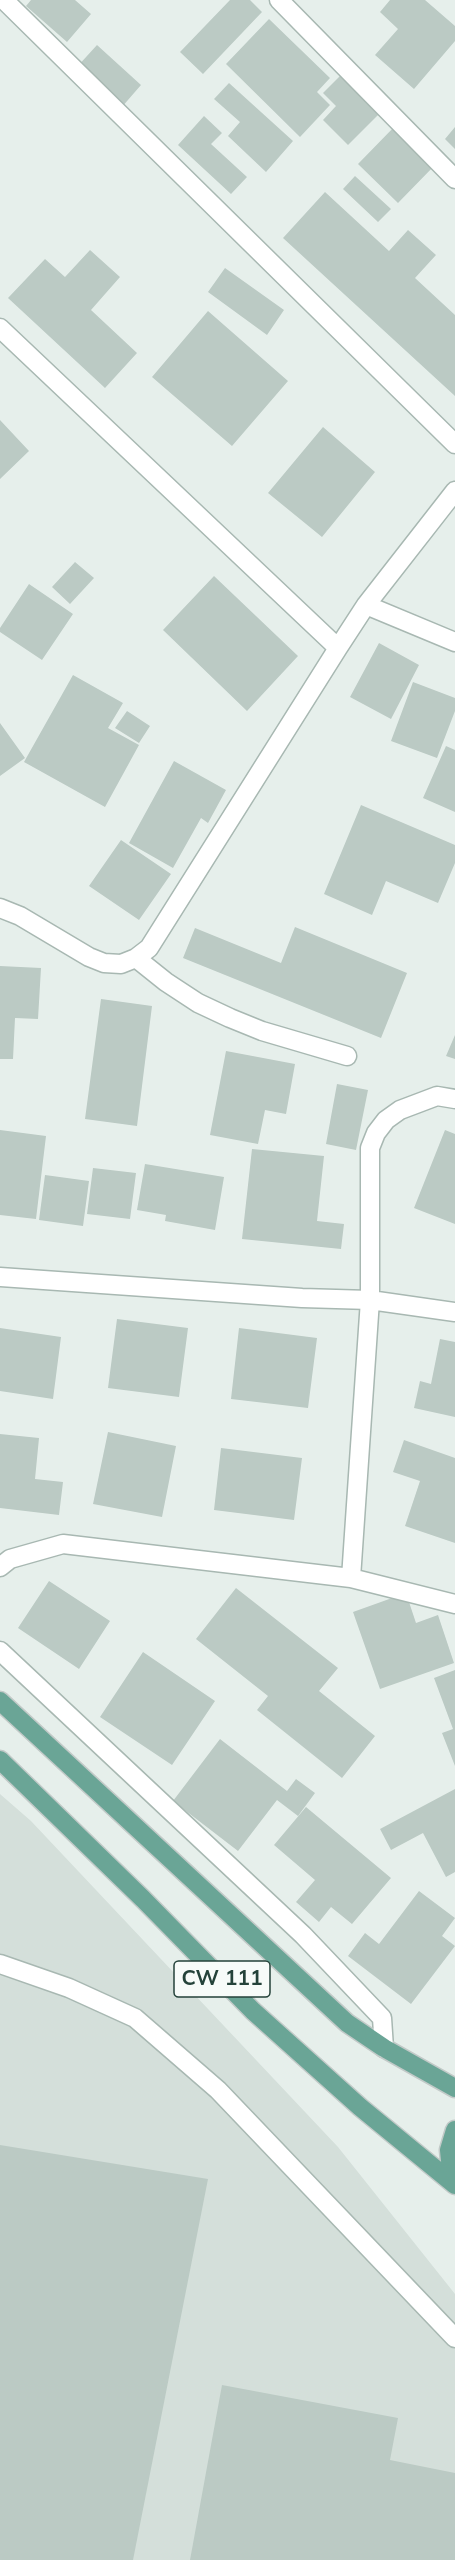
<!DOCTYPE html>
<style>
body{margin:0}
canvas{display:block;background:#e6efeb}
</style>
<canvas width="455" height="2560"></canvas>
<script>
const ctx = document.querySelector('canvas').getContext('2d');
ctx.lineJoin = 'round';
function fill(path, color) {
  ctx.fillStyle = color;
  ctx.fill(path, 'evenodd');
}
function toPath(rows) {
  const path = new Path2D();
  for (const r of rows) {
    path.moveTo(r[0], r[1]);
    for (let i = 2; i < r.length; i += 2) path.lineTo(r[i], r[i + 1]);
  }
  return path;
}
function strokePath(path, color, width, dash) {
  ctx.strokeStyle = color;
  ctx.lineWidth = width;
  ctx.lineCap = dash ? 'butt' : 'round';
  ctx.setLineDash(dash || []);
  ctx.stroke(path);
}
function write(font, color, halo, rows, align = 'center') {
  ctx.font = font + ' Mulish,sans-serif';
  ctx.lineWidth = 4.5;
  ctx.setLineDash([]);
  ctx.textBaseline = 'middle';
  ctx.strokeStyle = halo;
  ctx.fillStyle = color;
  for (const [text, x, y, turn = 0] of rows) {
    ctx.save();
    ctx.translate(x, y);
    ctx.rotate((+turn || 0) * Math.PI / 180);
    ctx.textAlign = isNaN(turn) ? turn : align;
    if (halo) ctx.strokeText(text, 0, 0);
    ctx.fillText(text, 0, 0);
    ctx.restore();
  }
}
const built = toPath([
 [0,1794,31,1821,338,2147,455,2294,455,2560,0,2560]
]);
const building = toPath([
 [31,0,75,0,91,14,67,42,26,6],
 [230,0,250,0,262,12,203,74,180,52],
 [390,0,425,0,455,26,455,41,414,89,375,55,398,29,380,12],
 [269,19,330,78,317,92,330,105,300,137,226,64],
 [97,45,141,85,121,108,76,68],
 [341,75,380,113,348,145,323,120,336,106,323,93],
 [229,83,293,141,266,172,228,136,240,122,214,99],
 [204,116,222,133,211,144,247,177,231,194,178,145],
 [395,126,435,165,398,203,358,164],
 [455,127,455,149,445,139],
 [355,176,391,209,378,222,343,189],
 [325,192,389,251,408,230,436,255,415,278,455,315,455,396,283,238],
 [90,250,120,277,91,310,137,353,105,388,8,298,45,259,65,277],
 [225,268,284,310,267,335,208,292],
 [208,311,288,381,232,446,152,377],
 [0,420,29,451,0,479],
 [323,427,375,472,322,537,268,493],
 [75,562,94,578,70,604,52,587],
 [214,576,298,656,247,711,163,630],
 [29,584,73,614,42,660,0,632,0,628],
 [379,643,419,665,391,719,350,697],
 [73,675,123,703,108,728,139,745,105,807,24,762],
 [413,682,455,698,455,711,437,758,391,741],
 [127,711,150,726,139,743,115,728],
 [0,723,25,758,0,776],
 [446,746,455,750,455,812,423,798],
 [174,761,226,790,208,823,201,818,173,868,129,843],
 [361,805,455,845,455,863,438,903,386,881,372,915,324,894],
 [121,840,171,874,139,920,89,886],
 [295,927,407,973,381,1038,183,958,195,928,281,963],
 [0,966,41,968,38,1019,15,1018,13,1059,0,1059],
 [101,999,152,1006,137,1126,85,1119],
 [455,1035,455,1059,446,1056],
 [226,1051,295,1064,286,1114,265,1110,258,1144,210,1135],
 [337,1084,368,1090,356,1150,326,1144],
 [0,1130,46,1136,36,1219,0,1215],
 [445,1130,455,1134,455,1224,414,1208],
 [252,1149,324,1156,317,1221,344,1224,341,1249,242,1239],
 [145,1164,224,1177,215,1230,165,1221,166,1215,137,1210],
 [93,1168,136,1173,130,1219,87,1214],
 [45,1175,89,1181,83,1226,39,1220],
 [117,1319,188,1328,179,1397,108,1388],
 [0,1328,61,1337,53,1399,0,1391],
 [239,1328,317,1338,308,1408,231,1399],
 [440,1339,455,1342,455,1417,414,1408,420,1381,431,1384],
 [108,1432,176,1446,162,1517,93,1504],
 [0,1434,39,1438,35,1479,63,1482,59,1515,0,1508],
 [404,1440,455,1458,455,1543,405,1526,420,1481,393,1472],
 [221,1448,302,1458,294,1520,214,1510],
 [49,1581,110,1621,79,1669,18,1628],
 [236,1588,338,1668,319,1691,375,1736,342,1778,257,1710,268,1696,196,1639],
 [406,1593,416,1623,438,1615,454,1663,380,1689,353,1612],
 [143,1652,215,1701,172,1765,100,1717],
 [455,1670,455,1766,442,1733,453,1729,434,1678],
 [220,1739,287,1791,296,1779,315,1793,298,1816,277,1800,238,1851,173,1801],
 [455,1789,455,1872,446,1877,423,1833,391,1850,380,1829],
 [306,1807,391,1878,352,1924,331,1907,319,1922,296,1902,315,1880,274,1845],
 [419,1891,455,1918,442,1936,455,1946,411,2004,348,1956,365,1933,379,1944],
 [0,2145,208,2179,133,2560,0,2560],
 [222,2385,398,2418,390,2460,455,2473,455,2560,190,2560]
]);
const service = toPath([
 [0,1964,69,1988,135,2018,218,2090,455,2338]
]);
const minor = toPath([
 [4,0,455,444],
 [279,0,455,179],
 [0,328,338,648],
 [366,605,455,642],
 [0,908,20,916,89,957,104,963,121,964,136,958,149,948,338,648,366,605,455,491],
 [136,958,166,982,198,1003,230,1018,262,1031,347,1056],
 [0,1277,302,1298,370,1300,455,1312],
 [0,1567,10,1559,63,1544,351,1578,455,1604],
 [351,1578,370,1300,370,1148,376,1133,386,1120,400,1110,437,1096,455,1099],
 [0,1651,303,1935,382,2018,384,2048]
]);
const primary = toPath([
 [0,1701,347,2023,384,2048,455,2088],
 [0,1760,143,1899,253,2011,360,2107,455,2185],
 [455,2130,449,2150,451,2170,455,2180]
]);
const shields = [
 [222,1979,96]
];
const shieldNames = [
 ["CW 111",222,1979]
];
fill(built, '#d4dfda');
fill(building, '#bbcac4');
strokePath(service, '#a8b8b2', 21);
strokePath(minor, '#a8b8b2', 21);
strokePath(primary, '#c2cac8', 21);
strokePath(service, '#fff', 18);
strokePath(minor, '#fff', 18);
strokePath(primary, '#6aa596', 18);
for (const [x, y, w] of shields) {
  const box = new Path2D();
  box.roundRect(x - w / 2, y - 18, w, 36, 4.5);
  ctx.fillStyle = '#f7fbf9';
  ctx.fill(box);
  strokePath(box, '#24423a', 1.5);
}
write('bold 21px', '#24423a', null, shieldNames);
</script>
